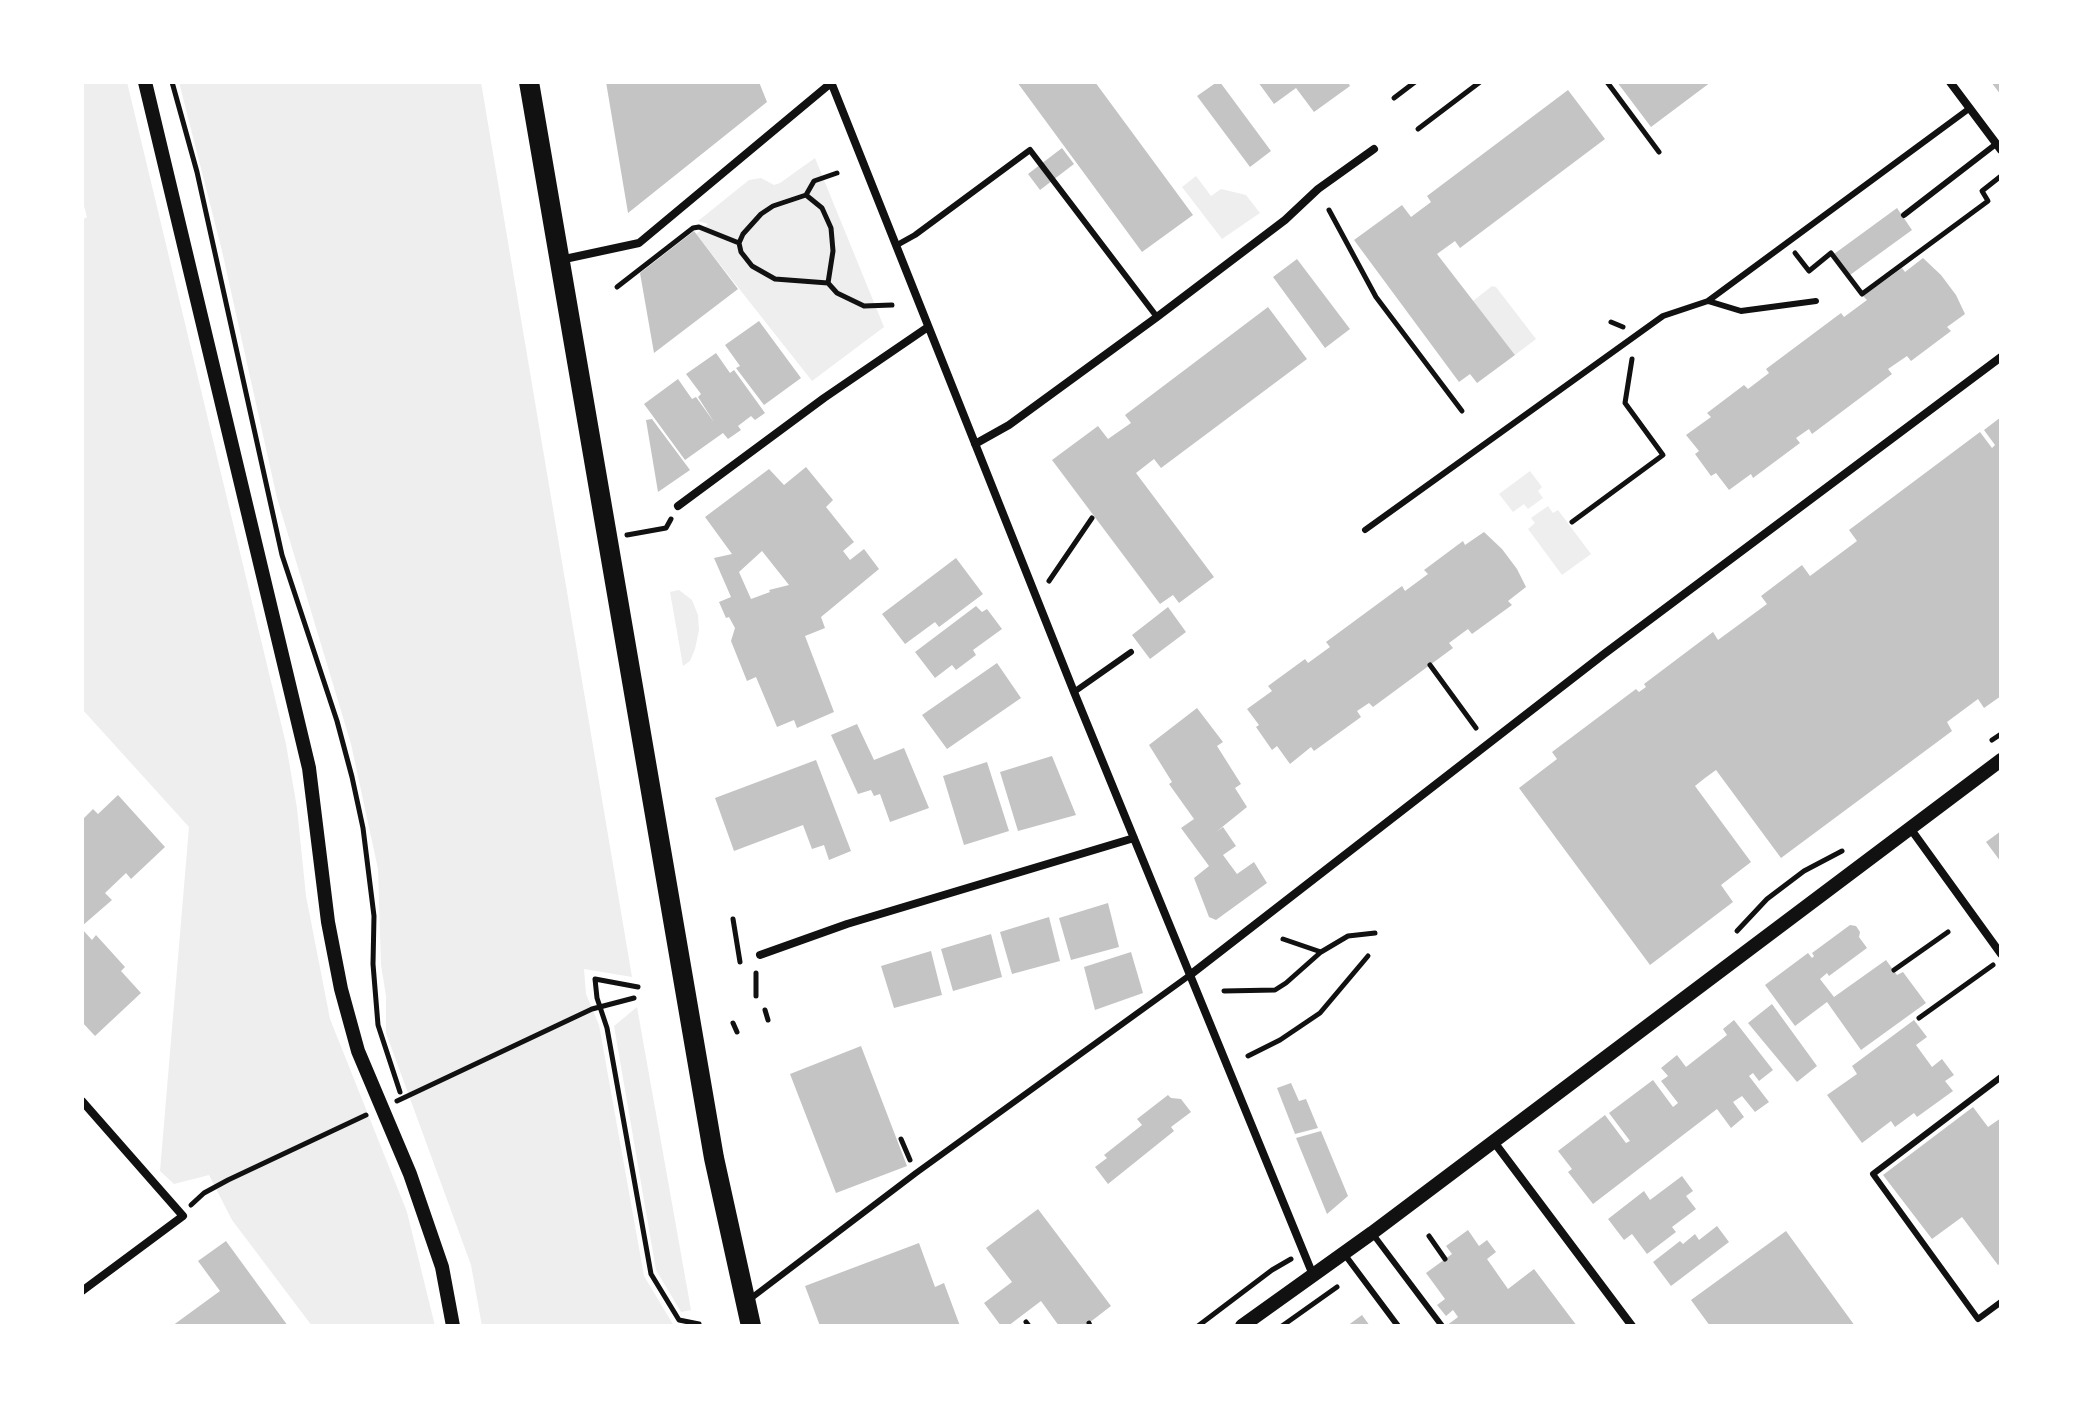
<!DOCTYPE html>
<style>
body{margin:0}
#map{position:relative;width:2083px;height:1408px;overflow:hidden;background:#fff;font-family:Overpass,sans-serif}
canvas{display:block}
.frame{position:absolute;inset:0;border:84px solid #fff;pointer-events:none}
</style>
<div id="map">
<canvas width="2083" height="1408"></canvas>
<div class="frame"></div>
</div>
<script>
const ctx = document.querySelector('canvas').getContext('2d');
ctx.lineJoin = 'round';
function fill(path, color) {
  ctx.fillStyle = color;
  ctx.fill(path, 'evenodd');
}
function toPath(rows) {
  const path = new Path2D();
  for (const r of rows) {
    path.moveTo(r[0], r[1]);
    for (let i = 2; i < r.length; i += 2) path.lineTo(r[i], r[i + 1]);
  }
  return path;
}
function strokePath(path, color, width, dash) {
  ctx.strokeStyle = color;
  ctx.lineWidth = width;
  ctx.lineCap = dash ? 'butt' : 'round';
  ctx.setLineDash(dash || []);
  ctx.stroke(path);
}
const green = toPath([
 [82,82,127,82,286,744,297,808,306,896,330,1019,407,1212,435,1326,312,1326,232,1220,209,1175,174,1184,160,1171,189,827,82,709,82,220,87,217,82,199],
 [179,82,481,82,632,977,584,969,586,994,599,1025,644,1276,674,1326,482,1326,471,1265,386,1033,386,996,381,965,378,869,351,744,277,498,222,251],
 [815,158,884,327,812,381,696,234,708,224,698,221,749,180,761,178,774,185,780,183],
 [1196,176,1211,196,1221,189,1246,195,1260,213,1222,239,1182,187],
 [1492,286,1496,287,1536,339,1515,355,1473,301],
 [1530,471,1542,487,1538,491,1543,498,1528,509,1524,504,1513,512,1499,494],
 [1548,506,1553,513,1558,510,1591,554,1562,575,1528,529,1535,523,1531,518],
 [679,590,692,600,698,615,699,630,695,649,690,661,683,666,670,592],
 [637,1007,691,1310,681,1312,656,1270,614,1026]
]);
const building = toPath([
 [606,82,759,82,767,102,628,213],
 [1017,82,1095,82,1193,215,1142,252],
 [1217,82,1220,82,1271,151,1250,167,1197,96],
 [1258,82,1348,82,1350,86,1314,112,1296,88,1274,104],
 [1617,82,1711,82,1651,127],
 [1991,82,2001,82,2001,95],
 [1568,90,1605,139,1460,248,1455,241,1437,254,1515,355,1477,383,1470,374,1459,382,1354,240,1402,205,1411,217,1431,202,1427,196],
 [1062,148,1074,164,1040,190,1028,174],
 [1897,208,1912,230,1850,275,1834,254],
 [694,231,738,289,654,353,640,273],
 [1923,258,1941,275,1956,295,1965,314,1947,327,1951,331,1911,361,1907,356,1888,369,1892,374,1812,434,1809,429,1796,438,1800,443,1753,478,1751,474,1729,490,1716,473,1711,476,1695,454,1699,451,1686,435,1711,417,1707,413,1744,385,1748,389,1769,373,1766,369,1841,313,1844,317,1867,300,1863,296,1902,268,1905,272],
 [1297,259,1350,329,1325,348,1273,277],
 [1268,307,1307,359,1161,468,1154,459,1136,473,1214,577,1179,603,1173,595,1160,604,1052,460,1098,426,1108,439,1131,423,1125,415],
 [759,321,801,378,764,405,736,368,740,366,725,345],
 [716,353,730,373,734,370,765,413,755,420,751,416,738,426,741,430,728,439,723,433,685,460,644,404,678,379,692,399,696,397,714,422,698,397,701,394,686,374],
 [2001,417,2001,696,1984,708,1978,699,1947,722,1952,731,1781,858,1716,770,1705,778,1695,786,1751,862,1721,885,1733,902,1650,965,1519,788,1557,759,1552,752,1636,689,1639,692,1646,687,1644,684,1713,632,1718,640,1767,604,1761,596,1802,565,1810,576,1857,541,1849,530,1980,432,1992,448,1995,445,1984,430],
 [652,419,690,470,658,492,646,420],
 [806,467,833,500,826,507,854,542,843,551,850,560,864,549,879,569,821,617,825,628,805,636,834,712,797,728,794,720,777,727,756,677,747,681,731,641,735,628,729,617,726,618,719,602,731,597,714,558,732,554,705,517,769,469,784,485],
 [762,551,789,585,769,590,770,592,751,599,739,572],
 [1484,532,1502,549,1517,569,1526,587,1508,601,1512,605,1472,634,1468,629,1449,643,1453,648,1373,707,1369,703,1357,711,1361,717,1314,751,1311,747,1290,764,1277,746,1272,750,1256,727,1259,725,1247,709,1272,691,1268,686,1305,659,1308,663,1330,647,1326,642,1402,586,1405,591,1428,574,1424,570,1463,541,1465,545],
 [956,558,983,594,939,627,935,622,905,644,882,614],
 [976,606,982,612,987,609,1002,629,973,650,976,655,956,670,952,665,935,678,915,652],
 [1168,607,1186,632,1150,659,1132,635],
 [997,663,1021,698,947,749,922,715],
 [1197,708,1223,742,1217,746,1241,784,1235,788,1247,807,1216,832,1223,827,1236,846,1223,855,1237,874,1254,862,1267,883,1216,920,1209,917,1194,878,1209,866,1181,828,1194,819,1169,784,1172,782,1149,745],
 [857,724,874,760,904,748,929,808,890,822,880,794,874,796,871,790,858,794,831,735],
 [1052,756,1076,815,1018,831,1000,772],
 [816,760,851,851,829,860,824,845,812,849,803,825,734,851,715,798],
 [987,762,1009,831,964,845,943,776],
 [118,795,165,847,131,879,126,873,105,893,112,900,82,926,82,820,93,809,98,814],
 [2001,831,2001,862,1986,842],
 [1108,903,1119,947,1071,960,1059,918],
 [1049,917,1060,961,1012,974,1000,932],
 [1850,925,1856,926,1860,932,1859,937,1867,948,1829,976,1827,973,1820,979,1834,997,1886,960,1897,975,1903,972,1926,1003,1861,1050,1827,1002,1795,1026,1765,985,1808,953,1812,958,1814,956,1812,953],
 [82,929,92,940,96,935,125,967,121,971,141,993,95,1036,82,1022],
 [991,934,1002,977,953,991,941,949],
 [931,951,942,995,894,1008,881,966],
 [1131,952,1143,993,1095,1010,1084,967],
 [1772,1004,1817,1066,1797,1082,1748,1023],
 [1734,1020,1773,1070,1759,1081,1753,1073,1749,1076,1769,1102,1755,1112,1742,1096,1733,1102,1744,1117,1731,1128,1717,1109,1593,1204,1568,1172,1572,1169,1558,1151,1605,1115,1626,1143,1630,1141,1609,1113,1653,1080,1673,1107,1678,1103,1661,1081,1668,1076,1661,1068,1677,1055,1686,1067,1727,1035,1723,1029],
 [1914,1020,1927,1037,1916,1045,1932,1067,1942,1059,1954,1075,1945,1081,1953,1091,1917,1117,1914,1113,1895,1127,1891,1121,1862,1143,1827,1095,1857,1074,1852,1066],
 [861,1046,907,1166,836,1193,790,1074],
 [1291,1083,1299,1101,1306,1099,1318,1128,1295,1134,1277,1088],
 [1168,1095,1171,1098,1181,1099,1191,1112,1171,1127,1174,1131,1108,1184,1095,1167,1107,1158,1104,1155,1142,1125,1137,1119],
 [1973,1107,1988,1127,2001,1118,2001,1263,1998,1265,1962,1217,1932,1239,1883,1175],
 [1321,1131,1348,1196,1327,1214,1296,1138],
 [1682,1176,1693,1191,1686,1196,1696,1209,1672,1227,1676,1232,1647,1254,1632,1234,1624,1240,1608,1219,1644,1191,1650,1200],
 [1038,1209,1111,1306,1085,1326,1059,1326,1041,1301,1008,1326,1001,1326,984,1303,1012,1282,986,1248],
 [1717,1226,1729,1242,1671,1286,1653,1262,1680,1241,1683,1244,1695,1234,1699,1240],
 [1468,1230,1479,1246,1487,1240,1496,1252,1487,1259,1508,1289,1534,1269,1577,1326,1446,1326,1458,1317,1453,1310,1446,1316,1437,1305,1445,1299,1426,1273,1452,1254,1446,1246],
 [1786,1231,1855,1326,1710,1326,1691,1300],
 [226,1241,288,1326,172,1326,220,1291,198,1261],
 [919,1243,935,1287,944,1283,960,1326,820,1326,805,1286],
 [1362,1315,1370,1326,1347,1326]
]);
const path = toPath([
 [172,82,197,172,282,555,337,721,352,777,363,828,374,916,373,964,378,1025,400,1092],
 [1607,82,1659,152],
 [1394,98,1415,82],
 [1418,129,1480,82],
 [806,195,822,208,831,228,833,251,828,283,775,279,752,266,741,252,739,243,743,234,761,214,773,206,806,195],
 [806,195,814,181,837,173],
 [1329,210,1376,297,1462,411],
 [1795,253,1809,271,1831,253,1862,294,1988,201,1982,191,2001,176],
 [828,283,837,293,864,306,892,305],
 [617,287,693,228,699,227,739,243],
 [1611,322,1623,327],
 [1572,522,1663,455,1625,403,1632,359],
 [627,535,666,528,671,519],
 [1049,581,1092,518],
 [1430,665,1476,728],
 [1992,740,2001,734],
 [733,919,740,962],
 [1737,931,1767,899,1804,871,1842,851],
 [1283,939,1321,952],
 [1894,970,1948,932],
 [756,973,756,996],
 [638,987,595,979,597,998,607,1028,651,1274,679,1320,699,1324],
 [1224,991,1275,990,1286,983,1321,952,1348,936,1375,933],
 [765,1010,768,1020],
 [1919,1018,1993,965],
 [733,1023,737,1032],
 [1248,1056,1280,1040,1320,1013,1368,956],
 [397,1101,592,1009,634,998],
 [901,1139,910,1160],
 [191,1205,204,1193,228,1180,366,1115],
 [1429,1236,1445,1259],
 [1026,1322,1029,1326],
 [1089,1323,1090,1326],
 [1198,1326,1272,1270,1291,1259],
 [1282,1326,1337,1287]
]);
const service = toPath([
 [1904,215,1996,144],
 [897,245,915,235,1030,150,1157,317],
 [1708,301,1741,311,1816,301],
 [1365,530,1663,316,1708,301,1970,108],
 [1074,692,1131,652],
 [2001,1077,1873,1174,1978,1319,2001,1302],
 [1372,1233,1442,1326],
 [1345,1255,1398,1326],
 [750,1299,916,1173,1190,975]
]);
const minor = toPath([
 [831,82,1074,692,1313,1275],
 [1950,82,2001,150],
 [560,260,639,243,831,83],
 [975,444,1009,425,1157,317,1285,220,1318,189,1374,149],
 [678,506,824,398,928,327],
 [1910,828,2001,954],
 [760,955,847,924,1134,838],
 [1190,975,1604,654,2001,357],
 [82,1101,183,1216,82,1291],
 [1494,1142,1632,1326]
]);
const tertiary = toPath([
 [145,82,309,768,328,922,341,989,358,1051,410,1174,442,1267,453,1326],
 [1242,1326,1372,1233,2001,760]
]);
const primary = toPath([
 [529,82,714,1158,751,1326]
]);
fill(green, '#eee');
fill(building, '#c4c4c4');
strokePath(path, '#111', 5);
strokePath(service, '#111', 6);
strokePath(minor, '#111', 8);
strokePath(tertiary, '#111', 14);
strokePath(primary, '#111', 20);
</script>
